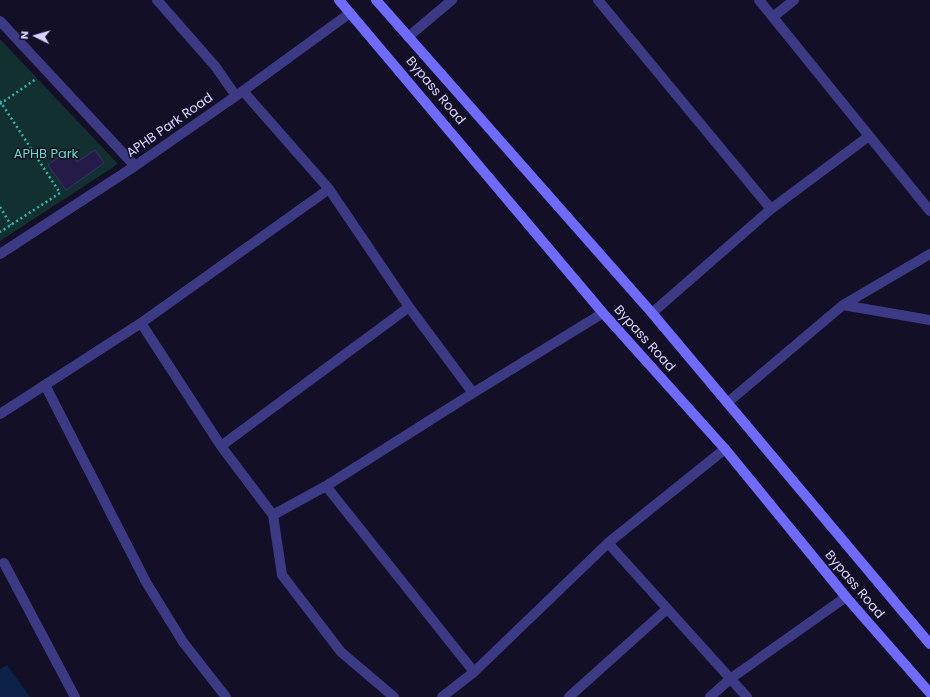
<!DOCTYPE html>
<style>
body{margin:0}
#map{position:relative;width:930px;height:697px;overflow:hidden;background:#130f26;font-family:Poppins,sans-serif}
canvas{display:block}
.north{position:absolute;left:16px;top:16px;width:40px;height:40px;-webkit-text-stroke:3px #130f26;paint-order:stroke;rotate:275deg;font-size:11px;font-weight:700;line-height:16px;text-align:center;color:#d9d4ff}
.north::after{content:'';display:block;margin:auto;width:14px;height:18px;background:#d9d4ff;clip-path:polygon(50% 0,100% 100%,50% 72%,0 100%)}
</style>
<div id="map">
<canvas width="930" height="697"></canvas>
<div class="north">N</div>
</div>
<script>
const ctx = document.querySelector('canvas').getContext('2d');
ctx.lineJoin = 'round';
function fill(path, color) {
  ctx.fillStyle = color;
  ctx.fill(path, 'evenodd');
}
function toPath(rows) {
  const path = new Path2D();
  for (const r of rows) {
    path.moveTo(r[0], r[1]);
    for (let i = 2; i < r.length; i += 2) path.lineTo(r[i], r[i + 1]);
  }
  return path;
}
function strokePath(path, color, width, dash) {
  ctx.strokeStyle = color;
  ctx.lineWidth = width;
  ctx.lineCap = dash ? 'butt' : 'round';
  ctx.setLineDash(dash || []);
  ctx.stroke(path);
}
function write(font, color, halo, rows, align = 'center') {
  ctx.font = font + ' Poppins,sans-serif';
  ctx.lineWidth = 3;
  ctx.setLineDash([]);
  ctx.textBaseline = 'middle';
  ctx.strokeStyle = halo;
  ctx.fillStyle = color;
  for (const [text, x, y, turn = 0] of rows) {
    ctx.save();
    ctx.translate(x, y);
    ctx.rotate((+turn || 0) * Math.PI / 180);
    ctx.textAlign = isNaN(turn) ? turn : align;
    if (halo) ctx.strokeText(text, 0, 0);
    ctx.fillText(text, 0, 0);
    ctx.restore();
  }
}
const green = toPath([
 [0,39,118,164,0,241]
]);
const water = toPath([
 [7,665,30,697,0,697,0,669]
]);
const building = toPath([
 [69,150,77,162,95,150,104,163,66,190,48,165,69,150]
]);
const path = toPath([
 [0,101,60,193,0,232],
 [0,104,36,79],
 [0,207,11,225]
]);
const minor = toPath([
 [157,0,215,66,236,96],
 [598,0,771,209,652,313],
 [759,0,930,211],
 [773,17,794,0],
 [0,21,135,166],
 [408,37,452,0],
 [243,91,329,189,409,307,473,393,326,486,273,515,221,446,141,323,329,189],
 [771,209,869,136],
 [0,254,135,166,236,96,350,13],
 [843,305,930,320],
 [45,385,146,582,183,642,226,697],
 [473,393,603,313],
 [727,403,843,305,930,254],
 [0,414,141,323],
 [221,446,409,307],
 [326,486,474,672],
 [273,515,282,575,341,652,394,697],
 [608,543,747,697],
 [4,563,75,697],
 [442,697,474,672,608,543,725,449],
 [569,697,667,609],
 [710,697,730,679,846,597]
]);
const secondary = toPath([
 [339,0,603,313,725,449,846,597,930,693],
 [376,0,652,313,930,644]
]);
const streetNames = [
 ["Bypass Road",435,91,50],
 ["APHB Park Road",170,126,-35],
 ["Bypass Road",644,339,48],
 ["Bypass Road",854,585,50]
];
const parkNames = [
 ["APHB Park",46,155]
];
fill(green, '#12302f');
fill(water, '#0c2248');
fill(building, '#241b47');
strokePath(building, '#3b2d73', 1);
strokePath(path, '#2fb8b0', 2.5, [2, 3]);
strokePath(minor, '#3d3a85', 10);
strokePath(secondary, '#6f6bff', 10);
write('13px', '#d9d4ff', '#130f26', streetNames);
write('13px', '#5fe0c0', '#130f26', parkNames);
</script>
